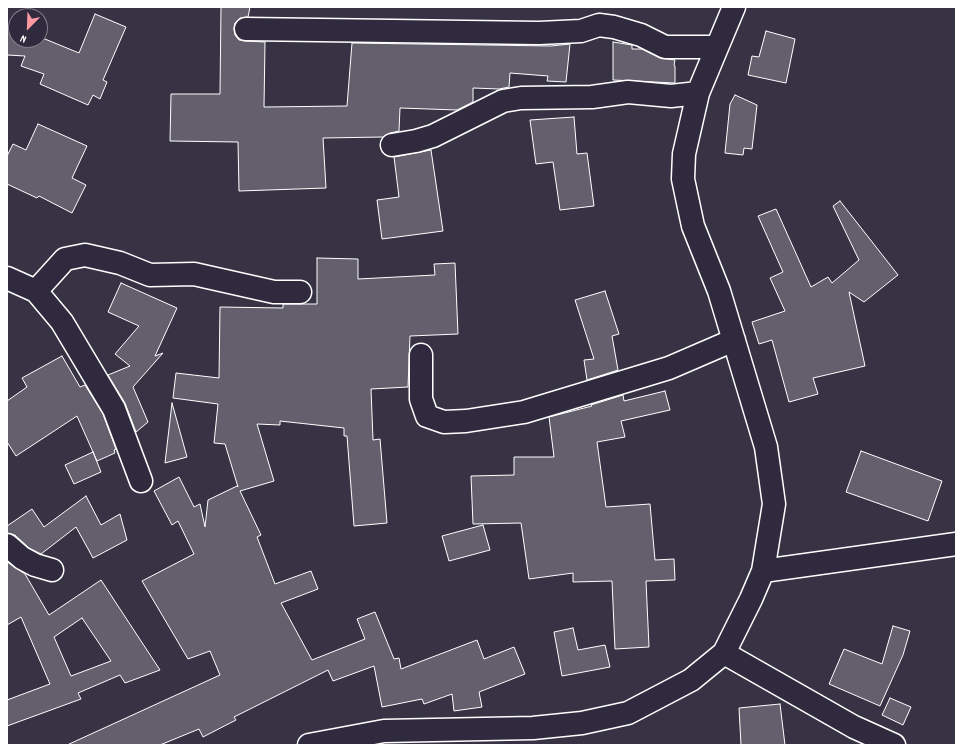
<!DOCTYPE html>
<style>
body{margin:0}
#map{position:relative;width:963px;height:752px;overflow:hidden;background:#373345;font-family:Dekko,sans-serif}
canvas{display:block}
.frame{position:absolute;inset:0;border:8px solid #fff;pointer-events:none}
.north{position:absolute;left:8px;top:8px;width:40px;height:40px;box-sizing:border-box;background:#2f2a3d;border:1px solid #827f8b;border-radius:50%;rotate:203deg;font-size:11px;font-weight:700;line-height:16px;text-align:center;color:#fff}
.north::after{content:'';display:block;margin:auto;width:14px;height:18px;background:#ff9aa2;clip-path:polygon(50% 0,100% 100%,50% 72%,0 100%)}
</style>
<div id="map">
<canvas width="963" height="752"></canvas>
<div class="frame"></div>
<div class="north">N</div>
</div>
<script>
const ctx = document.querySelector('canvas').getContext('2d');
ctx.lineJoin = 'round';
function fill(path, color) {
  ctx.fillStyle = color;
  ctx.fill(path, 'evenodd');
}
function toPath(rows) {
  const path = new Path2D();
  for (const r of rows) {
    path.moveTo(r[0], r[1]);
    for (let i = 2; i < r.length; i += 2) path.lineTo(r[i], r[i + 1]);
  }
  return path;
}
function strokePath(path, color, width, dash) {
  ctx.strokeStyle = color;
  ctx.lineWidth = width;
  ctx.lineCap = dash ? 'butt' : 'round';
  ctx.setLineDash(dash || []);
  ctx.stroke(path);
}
const building = toPath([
 [221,7,250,7,248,17,240,18,235,23,234,28,235,35,239,40,245,41,265,42,264,107,347,106,352,43,551,46,570,44,566,82,547,81,548,76,510,73,509,87,499,89,473,88,473,102,457,110,400,108,399,131,390,133,383,137,323,138,326,188,239,191,238,142,170,141,171,94,220,94,221,7],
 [95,14,126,27,103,80,107,82,100,99,93,95,88,105,40,84,44,74,21,66,25,56,7,55,7,26,16,30,16,40,40,41,40,37,79,53,95,14],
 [766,31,795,39,786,83,748,75,752,56,759,57,766,31],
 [613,42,632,45,632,49,642,49,660,58,675,60,674,65,675,66,675,83,613,80,613,42],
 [735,95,757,105,752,149,744,148,743,155,725,153,730,104,735,95],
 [574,117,577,154,587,153,594,206,560,210,553,162,536,164,530,120,574,117],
 [38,124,87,146,72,178,86,185,72,213,39,196,37,198,7,184,7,156,13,144,26,150,38,124],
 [431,150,443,231,382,239,377,200,399,197,394,157,431,150],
 [840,201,898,275,864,302,849,292,865,366,813,378,818,394,789,402,772,340,759,344,752,322,785,311,770,278,783,272,758,216,776,209,811,287,828,277,832,283,859,260,833,206,840,201],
 [317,258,358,259,358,279,435,275,434,264,455,263,458,334,410,336,408,387,371,389,373,440,380,439,387,523,354,526,347,436,344,436,344,428,280,421,280,425,257,424,274,481,240,491,261,535,257,537,275,584,311,571,318,589,281,603,312,660,365,639,357,619,375,612,394,659,399,658,401,669,477,640,484,659,514,647,525,674,479,692,482,707,454,711,452,694,424,704,422,699,382,707,374,666,333,681,328,670,234,717,236,720,203,737,199,729,160,745,67,745,220,675,210,651,188,659,142,581,194,554,178,521,172,525,154,491,179,477,194,507,200,504,205,527,208,500,237,486,238,487,225,444,214,443,218,404,173,398,176,373,219,378,220,307,283,308,283,304,317,304,317,258],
 [121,283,177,308,155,356,163,353,133,387,148,422,136,432,125,403,108,375,130,366,115,354,139,326,108,312,121,283],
 [605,291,619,334,612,336,618,370,587,380,584,360,594,359,575,300,605,291],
 [62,356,80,387,85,385,103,414,116,449,114,450,115,453,97,461,77,416,16,456,7,442,7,401,27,387,22,378,62,356],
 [665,391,670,410,621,421,625,437,597,442,606,507,650,504,655,560,674,559,675,580,646,581,649,647,615,649,612,581,573,582,573,573,529,579,521,523,473,524,471,476,514,475,514,457,554,457,549,417,592,406,591,405,623,395,624,401,665,391],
 [172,403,187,457,165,463,172,403],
 [861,451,942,481,928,521,846,492,861,451],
 [93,452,101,472,74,484,65,465,93,452],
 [86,496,101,525,120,514,127,540,93,558,76,527,41,554,29,548,15,535,7,533,7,526,32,509,44,527,86,496],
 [483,525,490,550,449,561,442,536,483,525],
 [7,562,25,574,49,615,101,580,160,670,125,683,120,675,78,693,81,699,7,726,7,700,50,684,21,617,7,625,7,562],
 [82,618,111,661,71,676,54,637,82,618],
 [893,626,910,631,903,655,880,706,829,684,844,649,882,664,893,626],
 [573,628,578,650,605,645,610,667,562,676,554,632,573,628],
 [890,698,911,707,903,725,882,715,890,698],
 [780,704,785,745,741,745,739,708,780,704]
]);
const minor = toPath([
 [246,29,539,33,581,31,599,25,614,27,641,35,665,47,717,47],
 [392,145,416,141,433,136,503,101,521,98,592,97,628,92,671,96,698,93],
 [7,278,36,291,65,259,85,255,120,263,150,275,194,274,274,292,300,292],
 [36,291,62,322,114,409,141,481],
 [421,355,421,399,427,416,444,422,466,421,524,412,669,368,734,340],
 [7,545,22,558,35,565,52,570],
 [763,571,956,544],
 [724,653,854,727,894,745],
 [309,745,384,731,533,728,582,723,628,713,691,680,724,653,751,599,763,571,774,504,766,447,719,291,693,226,683,179,684,154,698,93,734,7]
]);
fill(building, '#635f6d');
strokePath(building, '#fff', 1);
strokePath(minor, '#fff', 25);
strokePath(minor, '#2f2a3d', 22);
</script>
